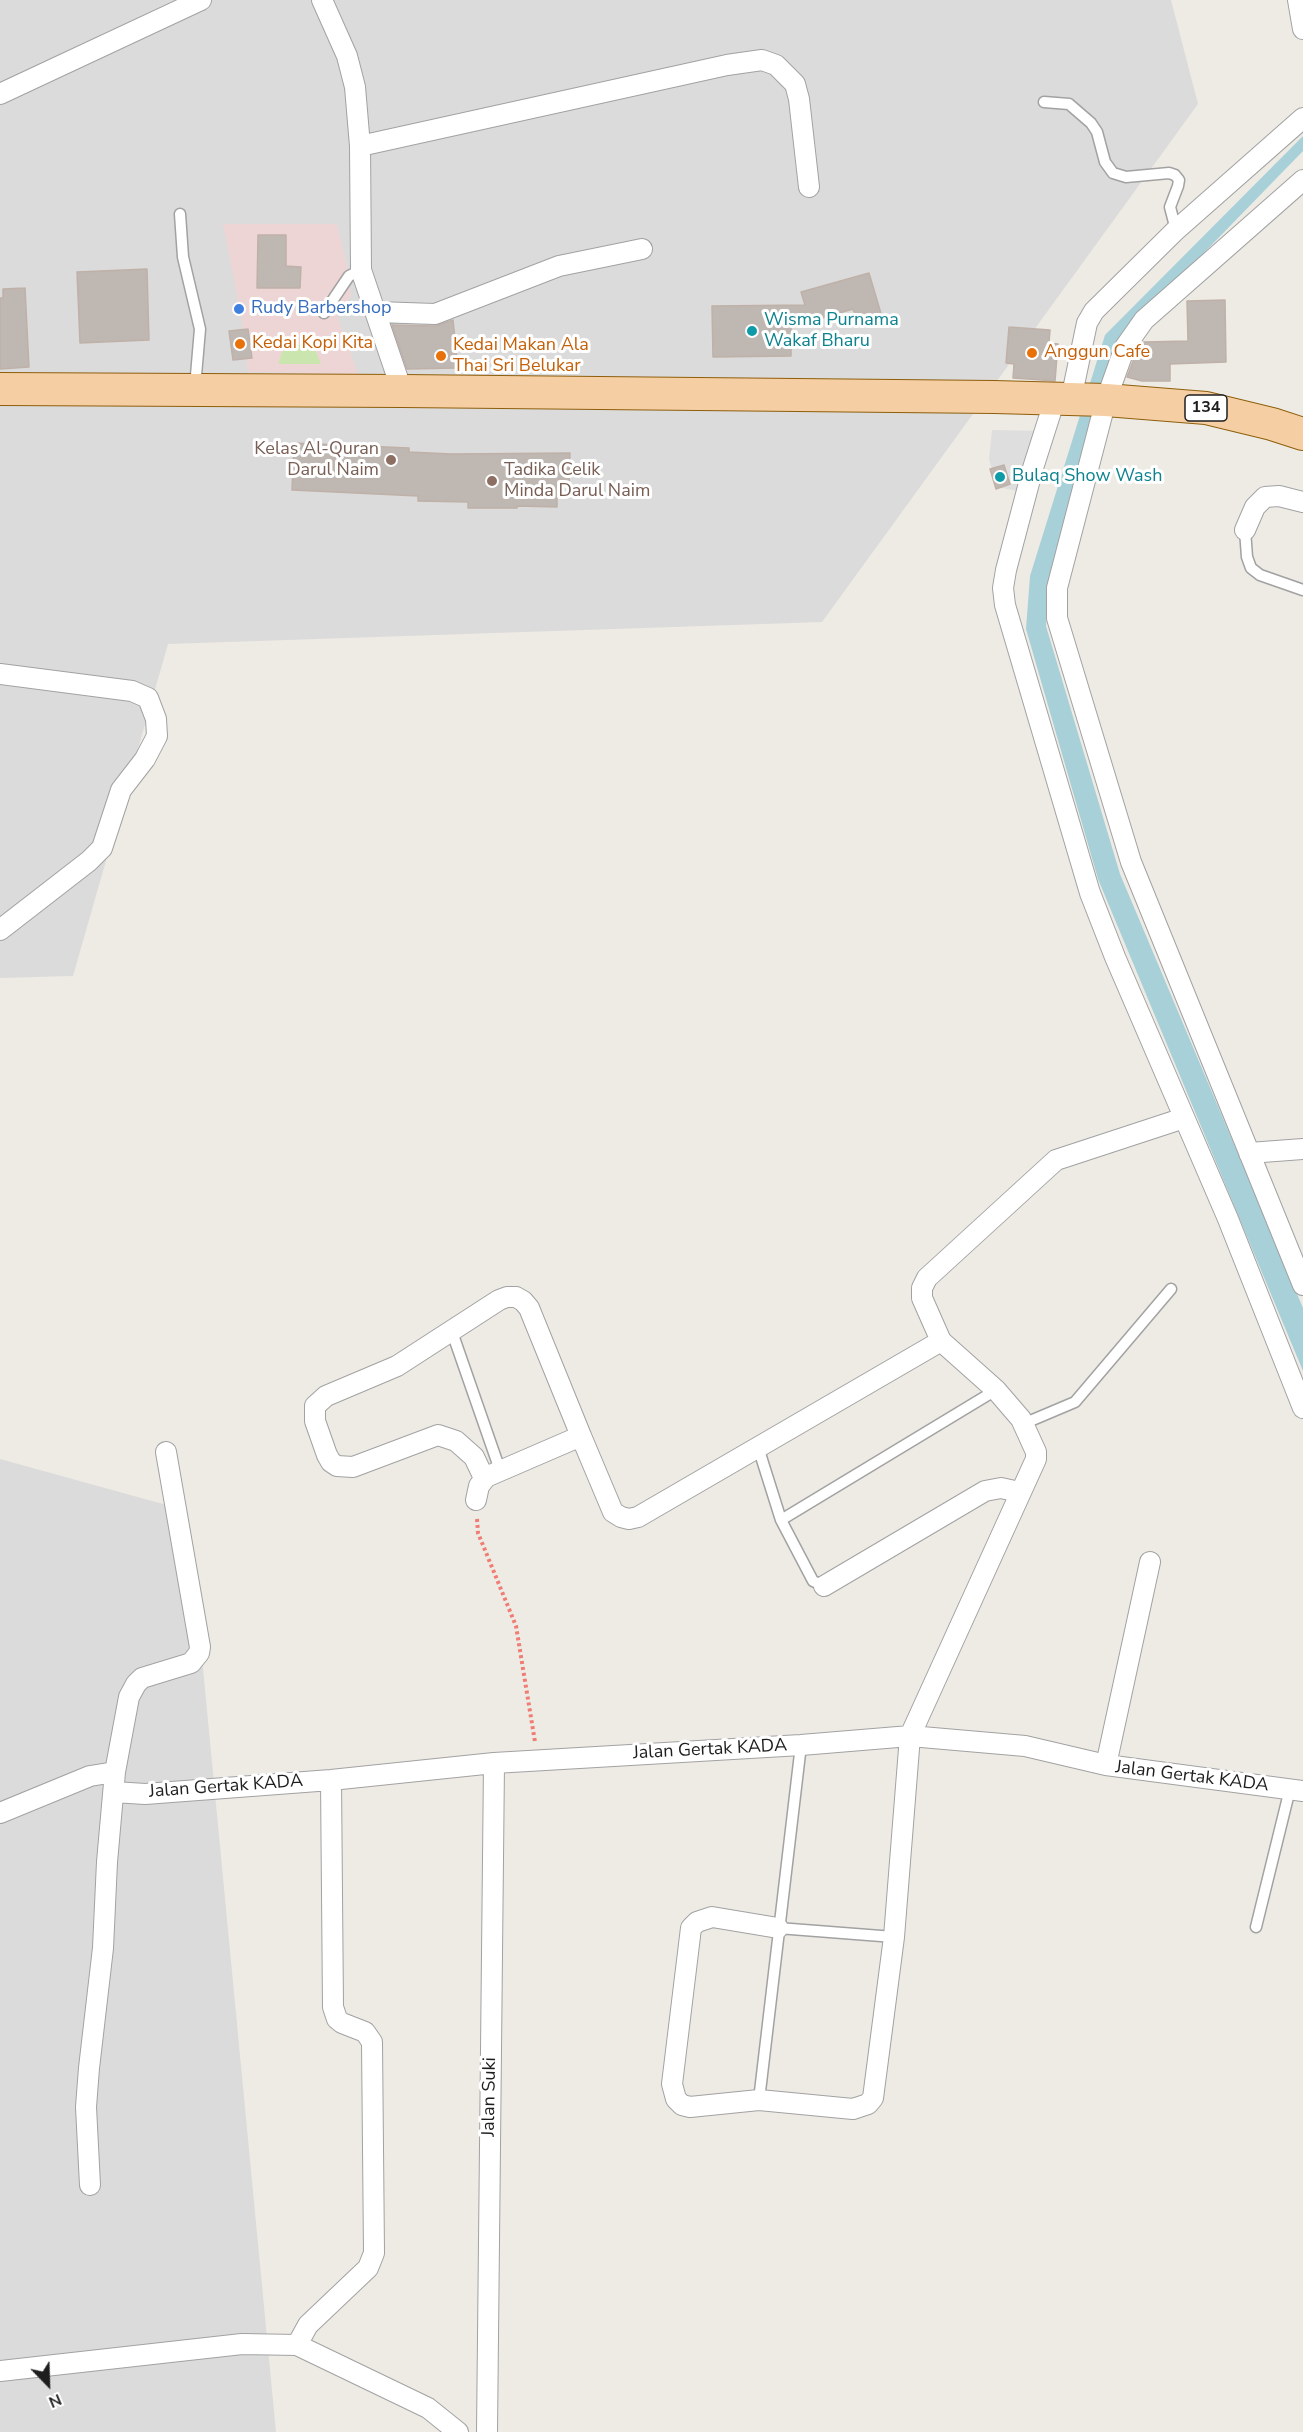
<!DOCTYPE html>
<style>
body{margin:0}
#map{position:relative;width:1303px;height:2432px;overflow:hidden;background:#eeebe5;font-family:"Nunito Sans",sans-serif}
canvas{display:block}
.north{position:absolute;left:18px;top:2354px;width:60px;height:60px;-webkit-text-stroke:4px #fff;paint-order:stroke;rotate:157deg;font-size:16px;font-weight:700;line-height:24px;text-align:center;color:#1e1e1e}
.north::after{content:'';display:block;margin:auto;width:21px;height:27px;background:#1e1e1e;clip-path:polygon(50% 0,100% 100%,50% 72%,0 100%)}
</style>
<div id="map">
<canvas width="1303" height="2432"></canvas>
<div class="north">N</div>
</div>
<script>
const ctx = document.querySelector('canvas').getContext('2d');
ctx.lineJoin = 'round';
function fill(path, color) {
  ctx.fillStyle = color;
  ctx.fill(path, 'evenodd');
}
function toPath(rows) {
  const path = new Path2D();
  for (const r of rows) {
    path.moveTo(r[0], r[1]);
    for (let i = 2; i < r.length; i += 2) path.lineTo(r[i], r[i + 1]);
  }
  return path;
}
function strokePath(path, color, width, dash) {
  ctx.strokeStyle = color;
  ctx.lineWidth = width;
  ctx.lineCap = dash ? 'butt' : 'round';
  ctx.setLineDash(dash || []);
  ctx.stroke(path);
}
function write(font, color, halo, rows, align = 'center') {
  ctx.font = font + ' "Nunito Sans",sans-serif';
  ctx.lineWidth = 6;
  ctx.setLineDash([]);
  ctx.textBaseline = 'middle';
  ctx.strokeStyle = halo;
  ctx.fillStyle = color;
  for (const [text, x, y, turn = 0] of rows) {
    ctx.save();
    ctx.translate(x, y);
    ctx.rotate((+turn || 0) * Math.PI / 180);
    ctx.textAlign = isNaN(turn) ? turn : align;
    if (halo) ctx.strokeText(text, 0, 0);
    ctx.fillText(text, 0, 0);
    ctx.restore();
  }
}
const residential = toPath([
 [0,0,1171,0,1198,104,822,622,168,644,73,976,0,978],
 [0,1459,181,1509,200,1637,276,2432,0,2432]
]);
const commercial = toPath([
 [223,224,337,224,349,275,351,296,337,315,358,374,248,372,241,316]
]);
const grass = toPath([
 [308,344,316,352,321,364,278,364,282,352,289,345]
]);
const parking = toPath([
 [992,430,1043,431,1023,492,997,487,989,459]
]);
const water = toPath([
 [1303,136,1303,151,1123,336,1049,583,1046,626,1120,874,1303,1308,1303,1371,1098,879,1026,629,1030,576,1105,335]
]);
const building = toPath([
 [258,235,286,235,286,266,301,267,300,288,257,288,258,235],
 [147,269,149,340,80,343,77,272,147,269],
 [869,273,882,317,857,324,853,309,791,327,791,356,713,357,712,306,805,305,801,292,869,273],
 [25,288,29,367,0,369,0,298,3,298,3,289,25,288],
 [1225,300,1226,362,1170,364,1170,381,1142,381,1127,377,1136,353,1143,342,1188,341,1187,301,1225,300],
 [453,320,458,368,407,369,392,325,435,326,453,320],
 [1009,327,1050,330,1049,343,1058,344,1055,381,1013,378,1014,364,1006,363,1009,327],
 [248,329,252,358,233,360,229,331,248,329],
 [294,443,409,448,409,452,451,454,570,453,569,486,557,485,557,507,517,506,517,508,468,508,468,502,418,501,418,496,292,490,294,443],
 [1004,465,1010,484,996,489,990,469,1004,465]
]);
const path = toPath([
 [477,1519,478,1533,516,1626,535,1742]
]);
const service = toPath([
 [1044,102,1069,104,1091,123,1097,132,1105,162,1113,173,1126,177,1169,173,1175,175,1179,180,1178,186,1170,207,1176,230],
 [180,214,183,257,200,329,195,387],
 [324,313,349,276,361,270],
 [1245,530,1247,557,1251,568,1260,575,1303,590],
 [452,1332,500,1470],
 [1023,1424,1075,1402,1171,1289],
 [758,1447,781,1520,813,1581,824,1586],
 [781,1520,996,1390],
 [1256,1927,1290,1789],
 [778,1928,894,1937],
 [759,2100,801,1745]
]);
const minor = toPath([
 [322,0,347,56,355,87,360,146,361,270,402,391],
 [1298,0,1303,29],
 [0,94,201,0],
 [360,146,727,65,762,60,776,65,795,84,799,99,809,187],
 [1303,180,1144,320,1125,347,1106,400,1057,588,1057,618,1131,862,1303,1285],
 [376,312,435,314,559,266,642,249],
 [1055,399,1033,468,1006,570,1003,588,1005,605,1090,893,1115,957,1228,1219,1303,1408],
 [1071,399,1087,323,1094,311,1176,230,1303,118],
 [1245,530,1255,507,1265,497,1279,496,1303,502],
 [0,674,132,691,148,698,156,719,157,736,145,759,121,790,102,848,89,861,0,930],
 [1249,1153,1303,1149],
 [484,1478,474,1457,456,1441,438,1435,353,1467,337,1466,331,1462,327,1455,315,1421,315,1406,326,1396,397,1366,499,1300,507,1297,516,1297,523,1301,529,1308,581,1436],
 [476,1500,479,1486,486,1477,581,1436,613,1512,621,1517,629,1519,638,1517,941,1341],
 [824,1586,985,1491,1001,1488,1019,1492],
 [1106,1765,1150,1562],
 [114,1792,145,1794,331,1780,494,1763,801,1745,910,1736,1025,1746,1106,1765,1303,1791],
 [0,1813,90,1776,115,1772],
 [778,1928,712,1917,697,1922,691,1928,672,2084,676,2099,682,2105,690,2107,759,2100,853,2109,868,2104,873,2098,894,1937,910,1736,1036,1459,1036,1452,1021,1419,996,1390,941,1341,922,1298,922,1288,927,1278,1056,1160,1184,1118],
 [90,2185,86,2107,89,2068,103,1948,107,1862,115,1772,129,1697,136,1684,142,1678,191,1663,199,1653,200,1647,166,1452],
 [297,2345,308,2325,368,2268,374,2253,372,2042,365,2032,342,2023,337,2019,333,2007,331,1780],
 [0,2371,242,2344,297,2345,428,2408,458,2432],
 [487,2432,494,1763]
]);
const primary = toPath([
 [0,389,402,391,994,397,1106,400,1206,408,1272,424,1303,434]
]);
const markers = [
 [239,309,6,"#3f7fe0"],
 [752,331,6,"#0f9aa8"],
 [240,344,6,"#e8710a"],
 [1032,353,6,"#e8710a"],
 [441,356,6,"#e8710a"],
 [391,460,6,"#8d6e63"],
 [1000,477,6,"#0f9aa8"],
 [492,481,6,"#8d6e63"]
];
const shields = [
 [1206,408,42]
];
const shieldNames = [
 ["134",1206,408]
];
const shopNames = [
 ["Rudy Barbershop",251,309]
];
const cultureNames = [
 ["Wisma Purnama",764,321],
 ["Wakaf Bharu",764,342],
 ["Bulaq Show Wash",1012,477]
];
const foodNames = [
 ["Kedai Kopi Kita",252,344],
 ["Kedai Makan Ala",453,346],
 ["Thai Sri Belukar",453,367],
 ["Anggun Cafe",1044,353]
];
const educationNames = [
 ["Kelas Al-Quran",379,450],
 ["Darul Naim",379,471],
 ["Tadika Celik",504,471,"left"],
 ["Minda Darul Naim",504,492,"left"]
];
const streetNames = [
 ["Jalan Gertak KADA",710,1750,-3],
 ["Jalan Gertak KADA",1192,1777,7],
 ["Jalan Gertak KADA",226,1787,-4],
 ["Jalan Suki",490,2097,-89]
];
fill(residential, '#dcdbdb');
fill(commercial, '#eed5d5');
fill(grass, '#cbe5ae');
fill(parking, '#dedede');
fill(water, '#a8d0d9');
fill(building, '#bfb7b2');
strokePath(building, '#bfb1a8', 1.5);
strokePath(service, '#a2a2a2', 13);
strokePath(minor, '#a2a2a2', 22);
strokePath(primary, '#8e5e0b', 34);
strokePath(path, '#f07d74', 4, [3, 3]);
strokePath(service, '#fff', 10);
strokePath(minor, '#fff', 20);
strokePath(primary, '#f5cfa3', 32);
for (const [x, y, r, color] of markers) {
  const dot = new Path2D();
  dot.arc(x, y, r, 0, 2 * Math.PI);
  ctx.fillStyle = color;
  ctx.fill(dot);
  strokePath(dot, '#fff', 2);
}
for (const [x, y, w] of shields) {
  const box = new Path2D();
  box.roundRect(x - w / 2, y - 13, w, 26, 4.5);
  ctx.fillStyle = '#fff';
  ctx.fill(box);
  strokePath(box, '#1e1e1e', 1.5);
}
write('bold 16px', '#1e1e1e', null, shieldNames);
write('18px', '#366cbe', '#fff', shopNames, 'left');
write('18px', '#0d838f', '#fff', cultureNames, 'left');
write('18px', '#c56008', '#fff', foodNames, 'left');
write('18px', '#785e54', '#fff', educationNames, 'right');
write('18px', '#1e1e1e', '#fff', streetNames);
</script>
